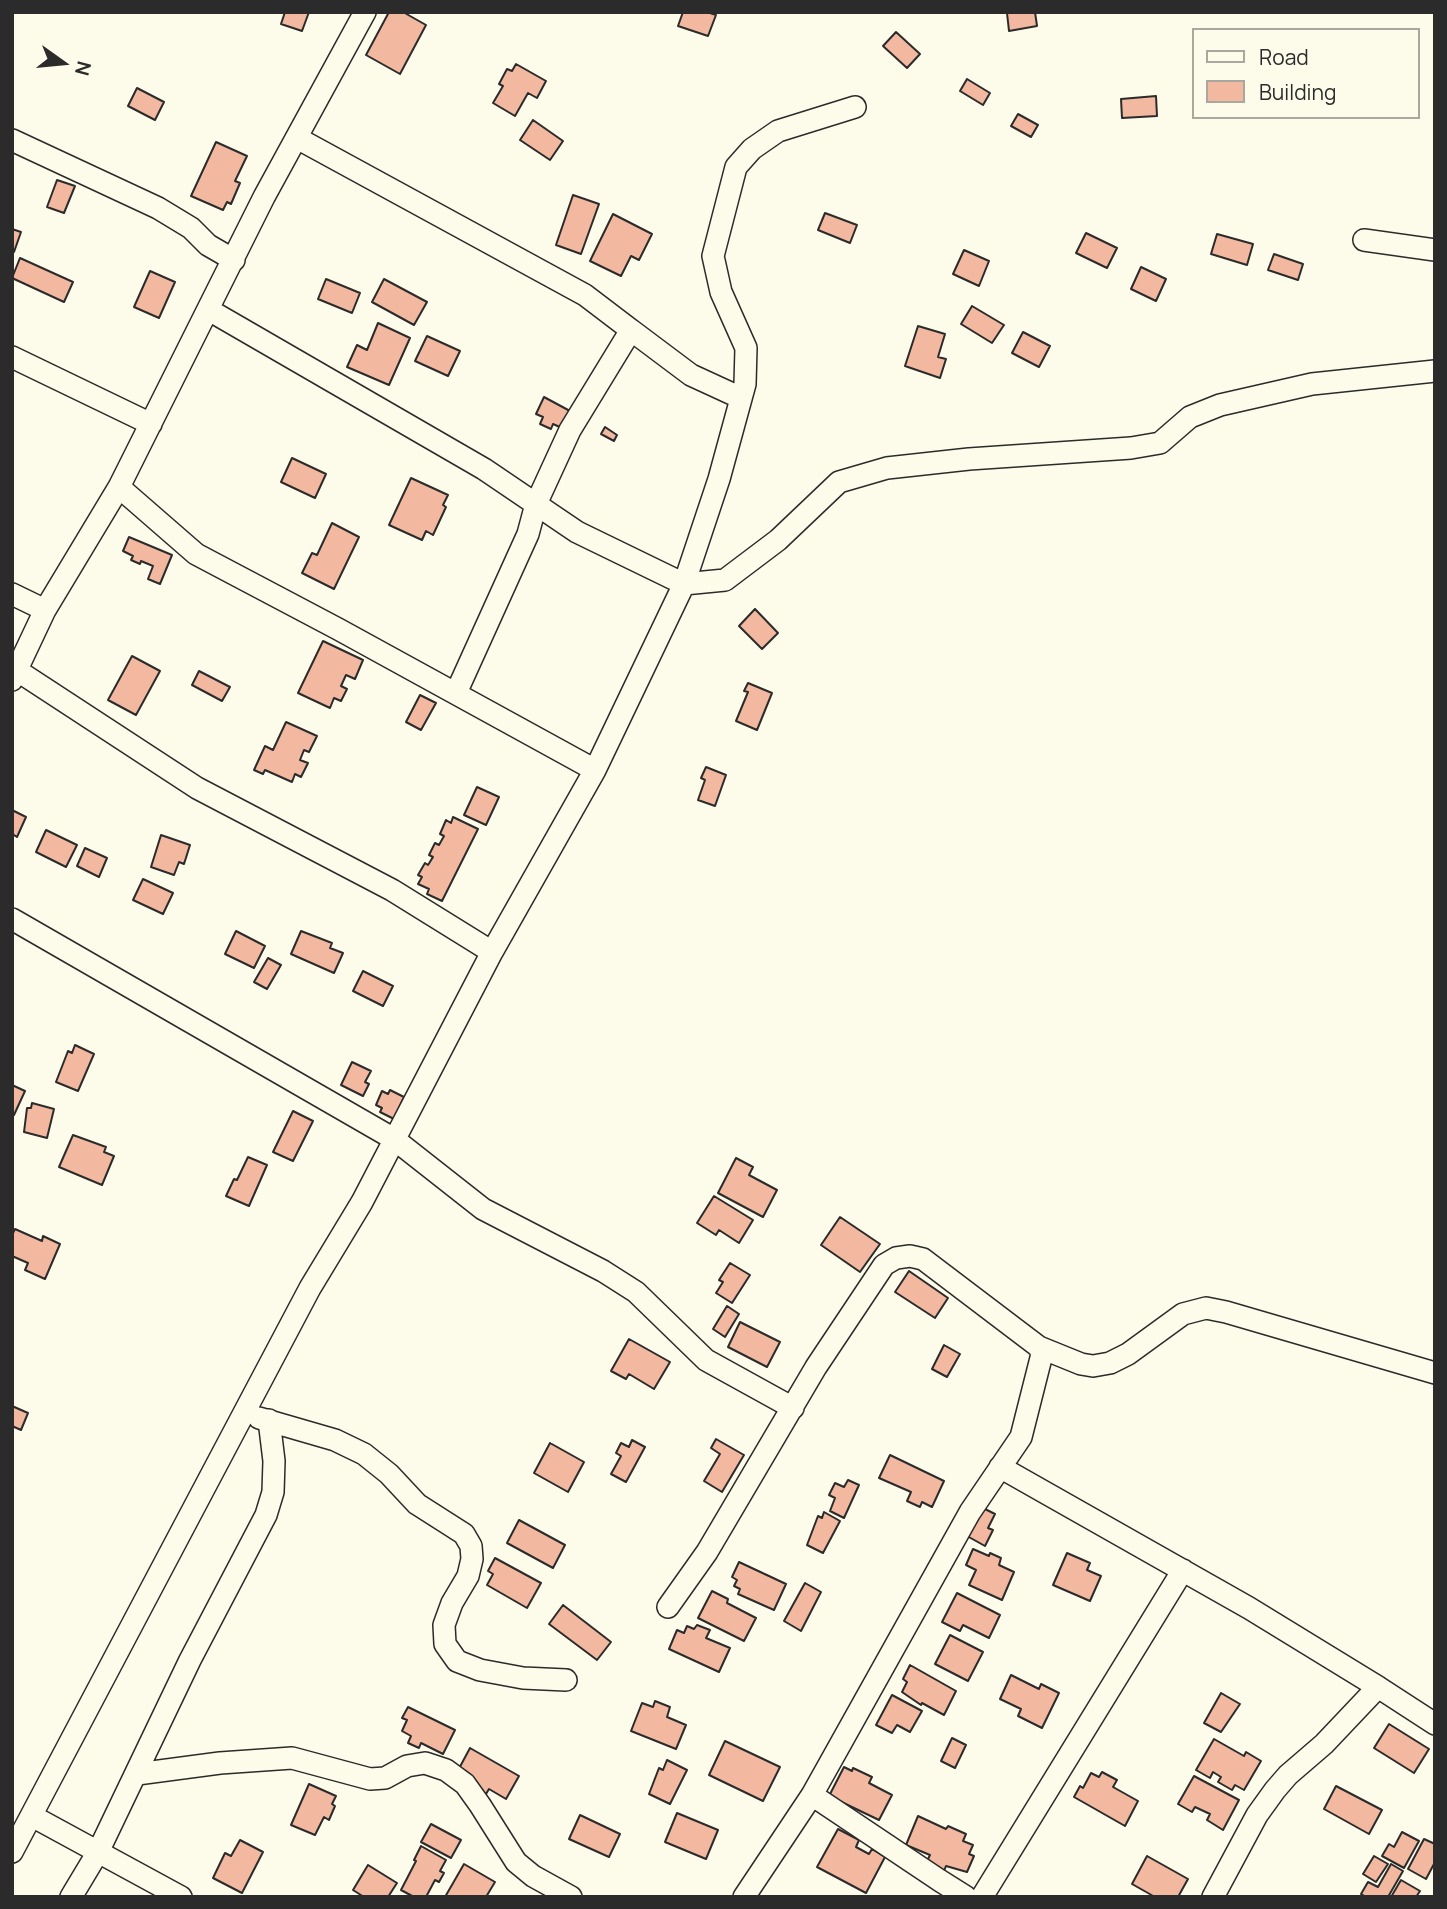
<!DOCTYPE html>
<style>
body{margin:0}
#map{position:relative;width:1447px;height:1909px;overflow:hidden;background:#fdfbea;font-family:Manrope,sans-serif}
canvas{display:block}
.frame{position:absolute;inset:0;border:14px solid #2b2b2b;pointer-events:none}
.legend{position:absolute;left:1192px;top:28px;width:228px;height:91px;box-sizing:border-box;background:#fdfbea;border:2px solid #a9a89e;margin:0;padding:9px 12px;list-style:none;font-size:21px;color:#2b2b2b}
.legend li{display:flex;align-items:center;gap:14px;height:35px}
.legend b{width:35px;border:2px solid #a9a89e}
.north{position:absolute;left:28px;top:28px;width:70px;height:70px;-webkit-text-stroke:5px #fdfbea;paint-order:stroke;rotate:105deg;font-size:19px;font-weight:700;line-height:28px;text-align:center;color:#2b2b2b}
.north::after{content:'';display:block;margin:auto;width:24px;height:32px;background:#2b2b2b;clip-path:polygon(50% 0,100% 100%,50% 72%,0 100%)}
</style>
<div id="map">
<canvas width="1447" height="1909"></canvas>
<div class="frame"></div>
<ul class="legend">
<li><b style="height:9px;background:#fdfbea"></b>Road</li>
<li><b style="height:19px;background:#f2b8a0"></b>Building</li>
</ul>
<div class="north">N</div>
</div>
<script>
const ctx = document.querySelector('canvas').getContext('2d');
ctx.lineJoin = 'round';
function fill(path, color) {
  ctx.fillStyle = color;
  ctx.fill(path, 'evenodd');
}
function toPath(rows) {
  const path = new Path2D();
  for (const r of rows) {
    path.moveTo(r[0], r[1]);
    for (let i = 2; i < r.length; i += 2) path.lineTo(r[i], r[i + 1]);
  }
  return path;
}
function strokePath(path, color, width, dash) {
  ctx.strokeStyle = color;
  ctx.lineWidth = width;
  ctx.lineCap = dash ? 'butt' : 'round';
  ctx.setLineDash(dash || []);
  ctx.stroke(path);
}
const building = toPath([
 [285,12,309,12,302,31,281,24,285,12],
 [389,12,403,12,426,25,400,74,366,55,389,12],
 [683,12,707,12,716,15,708,36,678,26,683,12],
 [1035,12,1037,26,1009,31,1007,13,1035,12],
 [896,32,920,54,907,68,883,46,896,32],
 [516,64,546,81,537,98,528,93,515,116,493,103,503,86,499,84,507,69,512,71,516,64],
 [967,79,990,93,983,105,960,91,967,79],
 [137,88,164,102,155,120,128,106,137,88],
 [1156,96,1157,116,1122,118,1121,99,1156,96],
 [1018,114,1038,125,1031,137,1011,126,1018,114],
 [533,120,563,141,550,160,520,140,533,120],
 [216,142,247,156,235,181,240,183,231,204,227,202,223,210,191,196,216,142],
 [57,180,75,186,64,213,47,207,57,180],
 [573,195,599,204,581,254,556,245,573,195],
 [825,213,857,225,850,243,818,230,825,213],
 [613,214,652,234,639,260,631,256,621,276,590,261,613,214],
 [12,229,21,232,14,252,12,252,12,229],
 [1086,233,1117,248,1107,268,1076,253,1086,233],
 [1217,234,1253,244,1247,265,1211,254,1217,234],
 [964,250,989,261,979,286,953,274,964,250],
 [1274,254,1303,264,1298,280,1268,270,1274,254],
 [20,258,73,282,64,302,12,278,20,258],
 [1141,267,1166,279,1156,301,1131,289,1141,267],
 [150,271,175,282,159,318,134,307,150,271],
 [326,279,360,293,352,313,318,299,326,279],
 [384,279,427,302,414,325,372,302,384,279],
 [972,306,1004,325,992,343,961,324,972,306],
 [378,323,410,338,389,385,347,367,357,345,367,350,378,323],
 [918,326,945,334,938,357,946,359,940,378,905,366,918,326],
 [1023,332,1050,346,1039,367,1012,353,1023,332],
 [427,336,460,351,448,376,415,361,427,336],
 [544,397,570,411,562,428,553,424,551,429,540,424,543,417,536,414,544,397],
 [605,427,617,435,614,441,601,434,605,427],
 [292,458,326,474,315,498,281,482,292,458],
 [411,478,448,495,443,505,446,507,433,535,426,531,422,540,389,525,411,478],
 [332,523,359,537,334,589,302,573,312,553,317,555,332,523],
 [129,537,172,555,160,584,148,579,153,566,141,561,140,564,131,560,133,556,123,551,129,537],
 [755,609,778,633,762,649,739,626,755,609],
 [323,641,363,660,355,679,346,675,341,686,347,689,341,701,334,698,330,708,298,693,323,641],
 [132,656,160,671,136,715,108,700,132,656],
 [199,671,230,687,222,701,192,685,199,671],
 [748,683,772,693,757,730,736,721,748,692,744,691,748,683],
 [420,695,436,703,421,730,406,722,420,695],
 [286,722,317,736,309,752,304,750,300,760,308,763,301,777,295,774,292,782,265,770,263,774,254,770,265,746,273,750,286,722],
 [706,767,726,775,715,806,698,800,705,780,701,778,706,767],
 [477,787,499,797,486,825,464,815,477,787],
 [12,810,26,817,17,837,14,835,12,837,12,810],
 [453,817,478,829,442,901,427,894,429,889,418,884,422,877,418,875,425,863,428,865,433,857,429,855,435,843,439,845,444,836,440,834,446,820,451,823,453,817],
 [46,830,77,845,66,867,36,852,46,830],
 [161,835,190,845,184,864,179,862,174,875,151,867,161,835],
 [85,848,107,858,99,877,77,866,85,848],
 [143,879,173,893,163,914,133,900,143,879],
 [236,931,265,946,254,968,225,954,236,931],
 [301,931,332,943,330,948,343,953,334,973,291,954,301,931],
 [268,958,281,965,267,989,254,982,268,958],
 [363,971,393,986,383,1006,353,991,363,971],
 [75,1045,94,1054,78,1091,56,1082,68,1051,72,1053,75,1045],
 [352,1062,371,1071,365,1082,369,1084,363,1096,341,1085,352,1062],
 [12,1085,25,1091,14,1115,12,1114,12,1085],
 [390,1090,404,1097,394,1119,380,1112,382,1108,376,1105,382,1091,388,1094,390,1090],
 [32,1103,54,1109,47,1138,24,1132,27,1108,31,1108,32,1103],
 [293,1111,313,1121,293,1161,273,1152,293,1111],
 [73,1135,106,1147,104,1152,114,1156,102,1185,59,1167,73,1135],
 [248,1157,267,1165,249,1206,226,1196,234,1179,237,1180,248,1157],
 [736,1158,753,1167,749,1175,777,1190,763,1217,718,1193,736,1158],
 [714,1196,753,1220,739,1243,719,1230,716,1235,697,1223,714,1196],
 [840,1217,880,1244,860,1272,821,1245,840,1217],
 [15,1229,42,1241,43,1236,60,1244,45,1279,25,1270,28,1263,12,1256,12,1235,15,1229],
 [730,1263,750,1275,732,1303,716,1293,723,1282,719,1280,730,1263],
 [909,1271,948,1298,935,1318,895,1292,909,1271],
 [727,1306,739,1314,725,1337,713,1329,727,1306],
 [740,1322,780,1342,767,1367,728,1347,740,1322],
 [629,1339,670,1362,654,1389,629,1374,626,1379,611,1371,629,1339],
 [944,1345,960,1354,947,1377,932,1369,944,1345],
 [12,1406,28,1413,21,1430,12,1426,12,1406],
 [716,1439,744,1455,722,1492,704,1481,720,1454,711,1448,716,1439],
 [632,1440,645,1447,626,1482,611,1474,621,1456,616,1453,621,1443,629,1447,632,1440],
 [550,1443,584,1462,568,1492,534,1473,550,1443],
 [890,1455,944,1481,932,1507,922,1502,920,1507,907,1501,911,1492,879,1478,890,1455],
 [848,1480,859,1485,844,1518,830,1511,835,1498,829,1495,835,1483,844,1487,848,1480],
 [981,1507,995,1514,988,1528,993,1530,985,1546,967,1536,981,1507],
 [824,1512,840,1521,823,1553,807,1545,818,1516,822,1518,824,1512],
 [519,1520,565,1545,553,1568,507,1543,519,1520],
 [973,1549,989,1556,990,1553,1001,1558,999,1565,1014,1572,1002,1600,969,1585,976,1570,966,1565,973,1549],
 [1067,1553,1090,1563,1087,1570,1101,1576,1090,1601,1053,1585,1067,1553],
 [495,1558,541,1583,527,1608,487,1585,493,1574,488,1571,495,1558],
 [739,1562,786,1584,774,1610,738,1594,740,1589,734,1586,737,1580,732,1577,739,1562],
 [805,1583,821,1592,801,1631,784,1621,805,1583],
 [712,1591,728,1599,727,1603,756,1618,744,1641,698,1618,712,1591],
 [957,1593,1000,1615,989,1638,963,1625,960,1631,942,1622,957,1593],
 [563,1605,611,1642,597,1660,549,1624,563,1605],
 [697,1625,710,1630,706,1638,730,1648,719,1672,669,1649,677,1630,684,1633,687,1626,694,1629,697,1625],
 [950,1635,983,1652,968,1681,935,1664,950,1635],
 [910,1665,956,1691,944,1715,922,1703,921,1705,902,1692,907,1682,903,1679,910,1665],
 [1011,1675,1039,1689,1041,1684,1059,1693,1042,1728,1018,1716,1021,1709,1000,1699,1011,1675],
 [1221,1693,1240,1704,1221,1732,1204,1723,1221,1693],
 [892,1695,922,1711,910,1732,897,1725,892,1733,876,1725,892,1695],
 [655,1701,670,1707,667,1717,686,1725,676,1749,631,1731,642,1703,653,1707,655,1701],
 [408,1707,455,1730,443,1754,421,1743,419,1748,408,1743,411,1736,402,1731,407,1720,402,1718,408,1707],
 [1389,1724,1429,1749,1414,1773,1374,1748,1389,1724],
 [952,1738,966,1745,955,1768,941,1761,952,1738],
 [1214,1739,1244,1756,1246,1752,1261,1761,1244,1790,1235,1785,1232,1790,1218,1782,1221,1777,1213,1772,1210,1778,1196,1770,1214,1739],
 [725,1741,780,1767,763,1801,709,1775,725,1741],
 [470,1748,519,1776,506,1799,489,1789,486,1794,455,1776,470,1748],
 [667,1760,687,1770,670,1804,649,1794,659,1768,663,1770,667,1760],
 [844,1767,852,1771,853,1768,872,1777,869,1783,892,1795,879,1820,829,1796,844,1767],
 [1102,1772,1117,1780,1113,1787,1138,1801,1125,1826,1074,1797,1080,1786,1083,1788,1091,1773,1099,1777,1102,1772],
 [1194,1776,1239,1800,1223,1830,1207,1820,1210,1814,1195,1807,1192,1812,1178,1804,1194,1776],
 [309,1784,336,1796,332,1804,335,1806,329,1820,324,1817,315,1835,291,1825,309,1784],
 [1336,1786,1382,1810,1369,1834,1324,1809,1336,1786],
 [677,1813,718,1830,706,1859,665,1842,677,1813],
 [580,1815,620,1834,609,1857,569,1839,580,1815],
 [918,1816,946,1829,948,1826,966,1834,963,1841,973,1845,969,1854,974,1856,967,1872,946,1866,944,1871,926,1863,930,1855,906,1845,918,1816],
 [431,1824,461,1840,451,1858,421,1842,431,1824],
 [838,1829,859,1840,856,1847,869,1854,872,1849,885,1857,866,1893,817,1867,838,1829],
 [1402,1832,1419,1841,1404,1868,1382,1856,1389,1844,1394,1847,1402,1832],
 [1424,1839,1435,1844,1435,1862,1426,1879,1408,1869,1424,1839],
 [240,1840,263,1852,242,1893,213,1878,225,1853,231,1856,240,1840],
 [421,1846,446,1860,440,1871,444,1873,439,1882,435,1880,426,1897,414,1897,401,1890,416,1861,414,1860,421,1846],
 [1147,1856,1188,1879,1178,1897,1155,1897,1132,1884,1147,1856],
 [1374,1856,1388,1864,1376,1882,1363,1874,1374,1856],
 [464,1864,495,1882,486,1897,445,1897,464,1864],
 [1391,1864,1403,1871,1388,1897,1366,1897,1361,1894,1368,1882,1378,1887,1391,1864],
 [368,1865,397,1883,388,1897,364,1897,353,1890,368,1865],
 [1401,1880,1420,1891,1416,1897,1391,1897,1401,1880]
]);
const minor = toPath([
 [297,138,585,295,631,330],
 [12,140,158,208,191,228,208,245,234,260],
 [1364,240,1435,250],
 [209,310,484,469,577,532,684,584,725,580,778,540,839,482,887,468,969,459,1131,448,1160,443,1190,417,1220,405,1312,384,1435,371],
 [12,357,151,424],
 [119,487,196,554,338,629,595,770],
 [12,594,45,610],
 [18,671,197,788,392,890,492,952],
 [12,680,45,610,119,487,264,197,365,12],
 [456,693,528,534,536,504,570,430,631,330,691,375,741,398],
 [12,919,394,1139,483,1209,603,1271,636,1292,706,1360,793,1408],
 [1039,1347,1081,1364,1093,1366,1110,1363,1128,1354,1183,1314,1206,1308,1226,1312,1435,1373],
 [259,1418,335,1440,364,1454,389,1474,417,1504,464,1534,471,1546,472,1559,468,1576,452,1603,444,1625,445,1644,457,1661,480,1670,523,1678,566,1680],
 [1000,1467,1249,1608,1378,1687,1435,1724],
 [668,1607,707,1552,816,1367,884,1265,896,1258,910,1256,923,1259,1039,1347,1042,1354,1021,1437,970,1512,812,1795,744,1897],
 [137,1774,220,1763,292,1758,370,1779,385,1778,407,1766,425,1763,446,1770,465,1784,480,1805,516,1862,533,1876,571,1897],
 [812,1795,939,1880,966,1897],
 [32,1816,181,1897],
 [12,1852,310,1288,362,1202,492,952,595,770,684,584,719,479,745,384,746,348,721,292,713,256,736,167,752,149,778,131,855,107],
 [71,1897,98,1852,190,1660,266,1515,273,1492,274,1461,269,1420],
 [982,1897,1183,1570],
 [1213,1897,1257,1815,1275,1790,1288,1775,1324,1744,1378,1687]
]);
fill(building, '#f2b8a0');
strokePath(building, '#2b2b2b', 2);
strokePath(minor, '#2b2b2b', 24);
strokePath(minor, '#fdfbea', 21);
</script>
